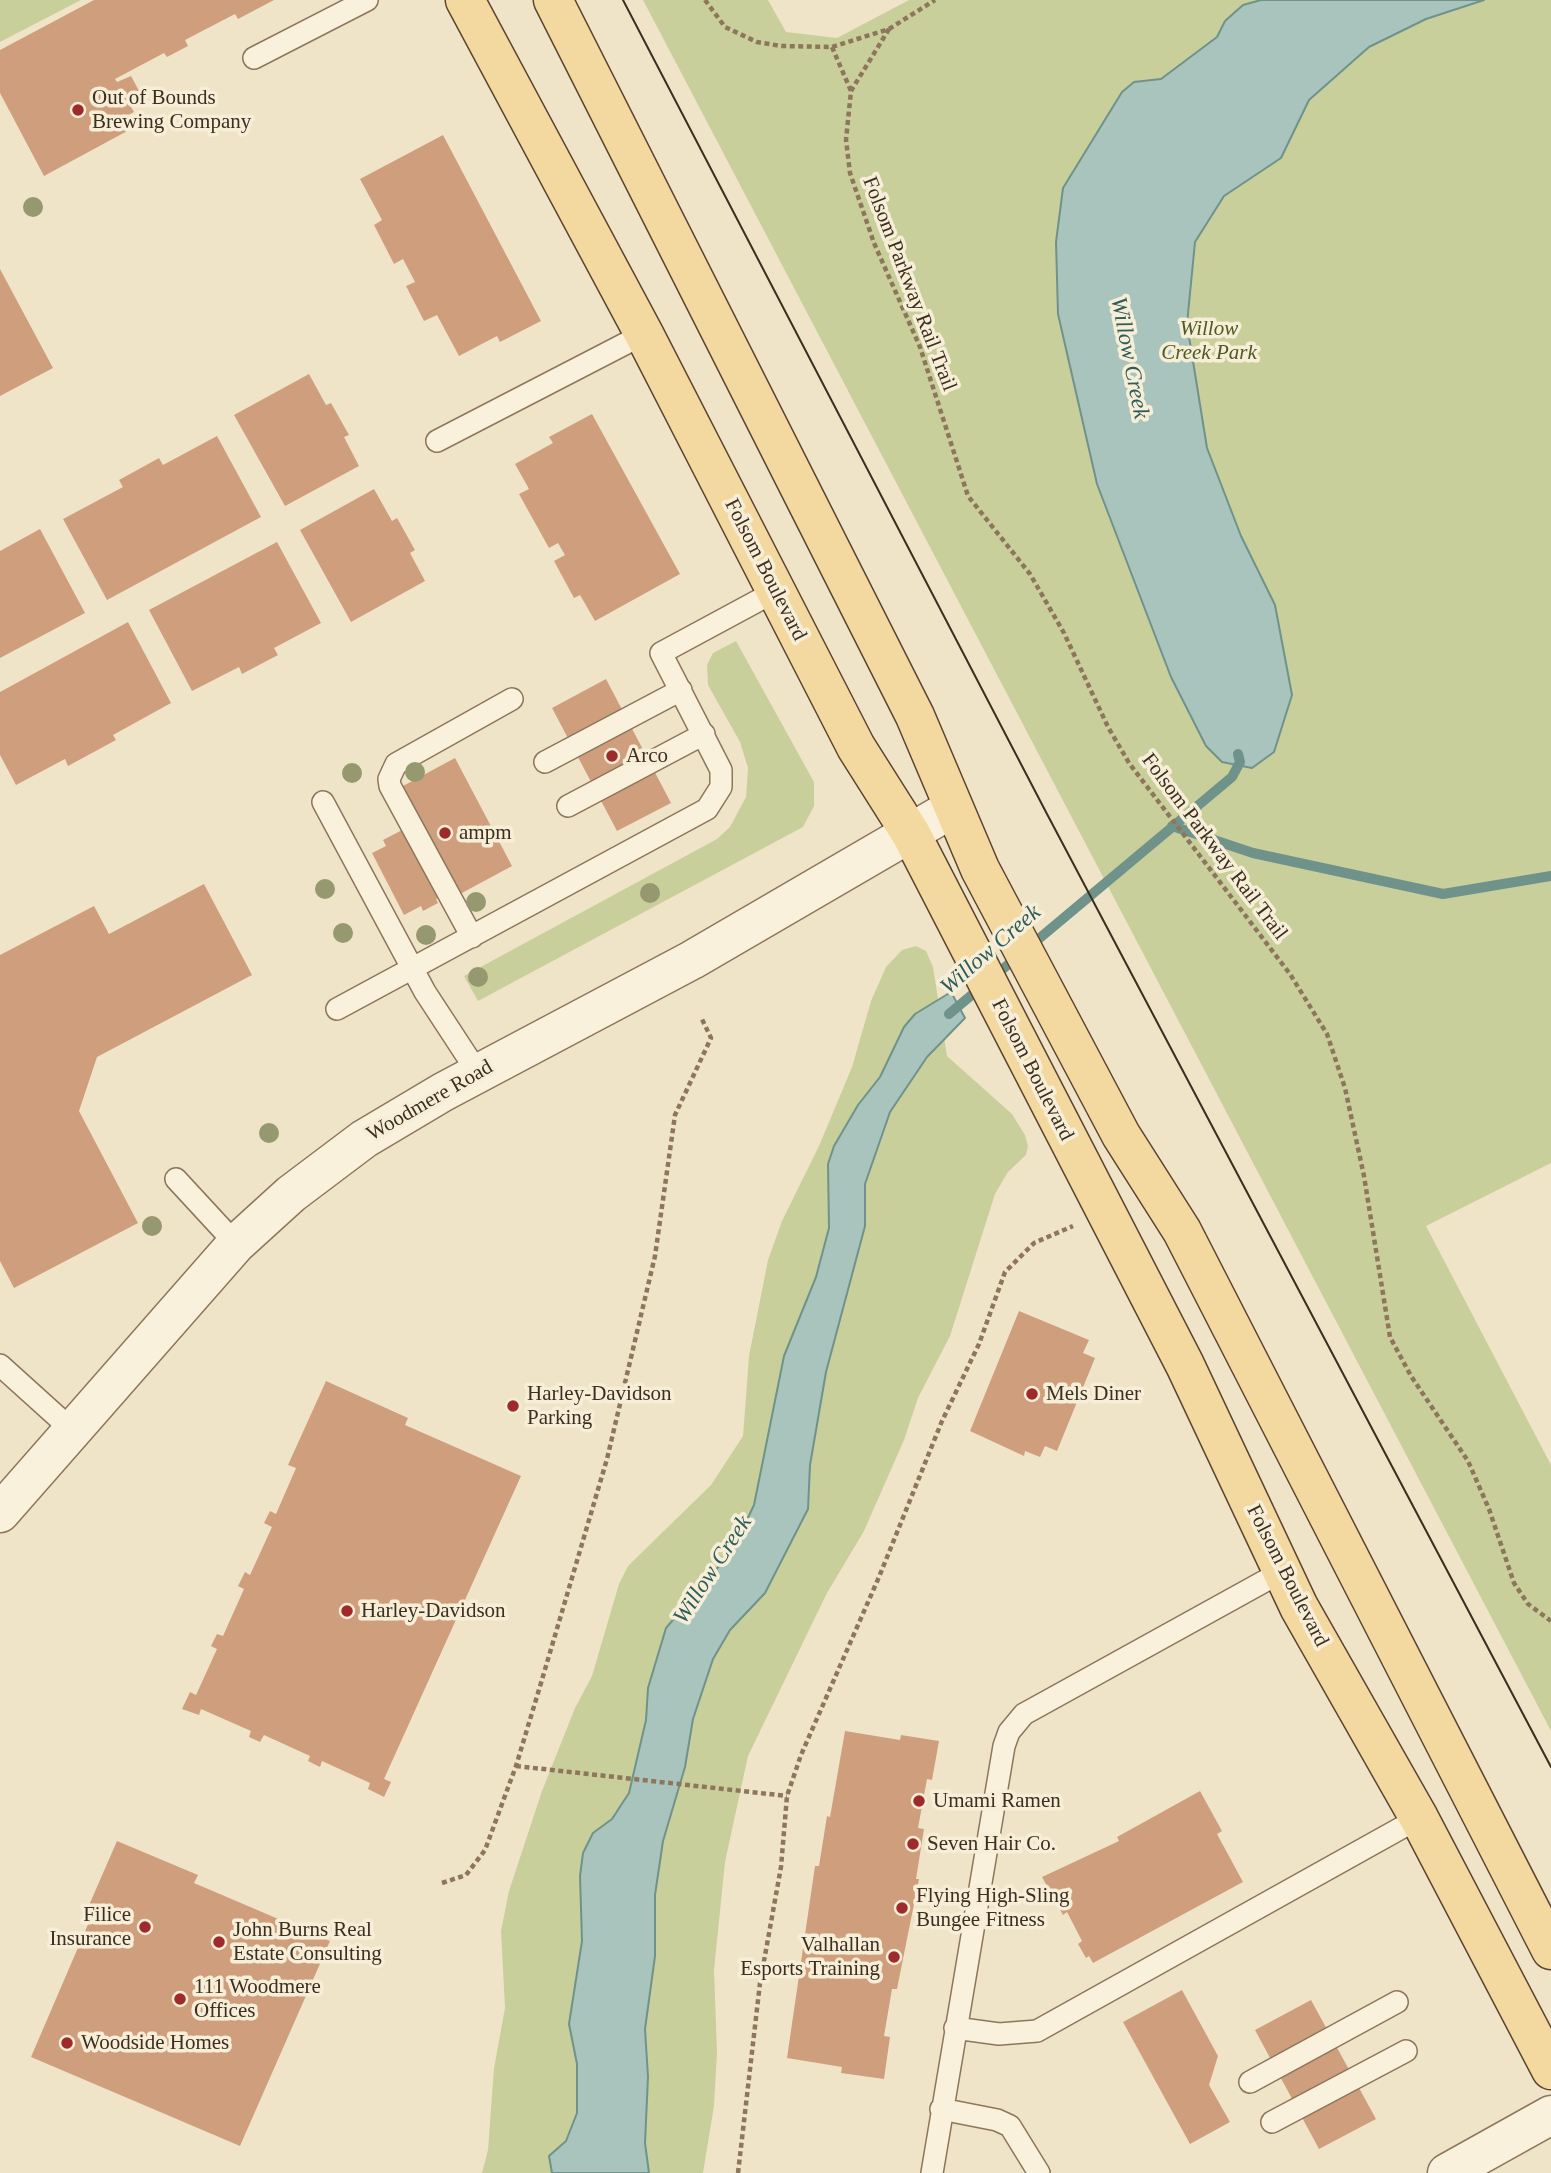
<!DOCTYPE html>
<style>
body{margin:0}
canvas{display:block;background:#f0e4c8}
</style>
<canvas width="1551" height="2173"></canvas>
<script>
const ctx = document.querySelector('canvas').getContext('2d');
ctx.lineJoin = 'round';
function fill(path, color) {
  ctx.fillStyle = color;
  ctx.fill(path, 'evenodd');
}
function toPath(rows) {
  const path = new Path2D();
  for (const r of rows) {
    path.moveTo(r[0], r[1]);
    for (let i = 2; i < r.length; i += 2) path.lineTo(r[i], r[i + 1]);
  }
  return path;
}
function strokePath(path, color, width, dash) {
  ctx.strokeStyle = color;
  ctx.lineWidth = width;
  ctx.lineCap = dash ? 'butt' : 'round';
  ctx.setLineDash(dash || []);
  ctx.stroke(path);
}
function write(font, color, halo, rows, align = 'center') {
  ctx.font = font + ' Georgia,serif';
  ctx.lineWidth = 7;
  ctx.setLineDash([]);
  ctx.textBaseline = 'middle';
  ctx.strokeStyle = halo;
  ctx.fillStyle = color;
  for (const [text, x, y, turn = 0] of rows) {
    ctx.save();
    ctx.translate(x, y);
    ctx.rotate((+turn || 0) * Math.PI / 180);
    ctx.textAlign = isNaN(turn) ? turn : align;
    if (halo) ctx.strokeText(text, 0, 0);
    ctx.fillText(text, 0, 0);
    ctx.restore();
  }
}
const green = toPath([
 [0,0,81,0,0,42],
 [643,0,768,0,786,32,837,38,909,0,1551,0,1551,1163,1426,1226,1551,1465,1551,1731],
 [736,641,814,782,814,806,803,827,478,1001,464,976,717,839,730,827,746,797,748,768,740,742,708,685,707,665,713,653],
 [916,946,926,951,933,967,947,1056,1012,1114,1025,1135,1028,1146,1026,1155,1008,1172,995,1194,950,1336,918,1398,904,1440,864,1531,827,1593,748,1756,725,1862,714,1970,717,2052,714,2106,703,2173,482,2173,488,2150,494,2068,505,2008,501,1931,509,1891,542,1791,575,1708,592,1676,619,1584,628,1566,711,1485,743,1436,749,1356,768,1260,782,1221,819,1146,852,1067,871,1001,886,967,902,950]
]);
const water = toPath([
 [1261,0,1484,0,1426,19,1369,47,1309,100,1281,158,1224,196,1195,242,1187,324,1207,448,1241,536,1275,605,1292,695,1274,752,1252,768,1222,762,1206,746,1171,677,1097,484,1058,314,1056,242,1063,188,1122,92,1134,82,1161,79,1217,37,1225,21,1243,5,1261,0],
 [951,992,965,1018,927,1057,890,1112,865,1184,865,1226,826,1372,810,1465,808,1509,765,1593,730,1630,713,1659,693,1719,685,1767,663,1841,655,1895,655,1956,645,2029,648,2077,645,2143,649,2173,552,2173,549,2156,566,2141,577,2113,577,2064,569,2024,582,1941,580,1876,583,1853,593,1833,612,1819,629,1793,646,1720,648,1688,666,1628,732,1551,754,1505,784,1356,816,1277,829,1228,828,1164,834,1146,858,1105,880,1077,904,1027,915,1014,951,992]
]);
const stream = toPath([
 [1172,826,1253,853,1443,894,1551,876],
 [949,1014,1232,777,1240,762,1238,754]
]);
const building = toPath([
 [94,0,274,0,238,19,235,14,185,40,188,46,167,57,164,53,115,79,117,82,131,76,144,100,131,107,134,112,124,117,131,129,44,176,0,93,0,50],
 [443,135,541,321,500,342,497,336,459,356,437,315,424,321,406,286,415,282,403,259,394,264,374,225,382,220,360,179],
 [0,269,53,368,0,396],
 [309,374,326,405,331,403,349,435,344,437,359,466,285,506,234,415],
 [592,414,680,574,595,621,580,595,574,598,554,561,565,555,558,543,549,548,519,494,529,489,515,464,553,443,549,437],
 [217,436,261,517,107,600,63,519,123,487,119,480,159,458,163,465],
 [374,489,392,521,397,518,415,550,410,553,425,581,351,622,300,530],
 [40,529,85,613,0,658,0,551],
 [277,542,321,623,274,648,278,655,242,674,239,667,192,691,149,610],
 [128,622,171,703,113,735,116,740,68,766,65,759,16,785,0,755,0,692],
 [606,679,671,803,617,831,552,708],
 [455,758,512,866,460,894,457,888,436,899,438,903,423,911,421,906,404,915,372,853,386,846,383,840,408,827,390,793],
 [204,884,252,975,97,1057,79,1111,138,1223,14,1288,0,1261,0,955,94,906,109,934],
 [1019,1311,1089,1340,1083,1353,1095,1358,1057,1451,1045,1446,1040,1457,1025,1451,1024,1456,970,1431],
 [326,1381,408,1418,405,1425,521,1476,384,1779,391,1782,384,1797,368,1789,370,1783,322,1761,320,1767,308,1761,310,1756,264,1735,260,1742,249,1737,251,1731,201,1709,199,1715,182,1709,190,1692,196,1695,217,1649,211,1646,217,1634,223,1636,244,1589,238,1586,245,1572,250,1575,272,1527,264,1523,270,1511,276,1514,296,1468,288,1465],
 [845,1731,900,1740,901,1735,939,1741,932,1780,927,1779,918,1828,924,1829,916,1879,919,1879,897,1989,892,1989,884,2036,890,2037,884,2079,841,2073,842,2067,787,2058,815,1866,819,1866,827,1816,830,1817],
 [1200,1791,1222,1831,1217,1834,1243,1882,1093,1963,1089,1956,1086,1958,1078,1944,1082,1941,1067,1912,1063,1915,1042,1877,1119,1841,1117,1837],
 [117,1841,198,1875,194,1883,330,1941,240,2146,31,2057,89,1922,83,1919],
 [1182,1990,1218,2056,1209,2085,1230,2122,1190,2144,1123,2022],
 [1311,2000,1376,2119,1319,2149,1255,2030]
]);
const path = toPath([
 [705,0,725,27,757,42,781,46,832,47,889,29,851,91,846,140,850,173,874,243,920,347,968,496,1030,574,1064,633,1108,727,1129,763,1290,974,1327,1034,1345,1088,1364,1176,1390,1337,1411,1376,1468,1461,1489,1509,1514,1583,1528,1604,1551,1621],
 [889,29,935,0],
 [832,47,851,91],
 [516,1766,787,1796],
 [442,1883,466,1875,485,1850,516,1766,541,1683,607,1459,655,1256,675,1115,711,1038,701,1017],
 [738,2173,760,1983,781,1867,787,1796,801,1755,879,1577,942,1421,979,1344,1005,1272,1034,1243,1073,1226]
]);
const service = toPath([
 [254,58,367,0],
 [437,441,644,334],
 [545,762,681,690],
 [323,802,425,992,478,1073],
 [568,806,704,734],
 [472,937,390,786,389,779,396,764,512,699],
 [337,1009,707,809,721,787,721,770,661,653,776,591],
 [176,1179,236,1244],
 [0,1365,72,1430],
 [955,2028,999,2034,1037,2031,1419,1818],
 [1250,2082,1397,2002],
 [941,2109,997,2120,1010,2126,1039,2173],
 [1272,2122,1406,2051],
 [932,2173,1004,1746,1009,1732,1024,1714,1035,1708,1283,1571]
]);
const minor = toPath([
 [1447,2173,1551,2115]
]);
const tertiary = toPath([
 [0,1513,236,1244,291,1194,364,1139,443,1092,692,960,953,808]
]);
const primary = toPath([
 [465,0,644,334,856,747,911,834,1185,1365,1299,1607,1419,1818,1551,2070],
 [553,0,915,716,980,869,1121,1135,1182,1231,1551,1950]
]);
const tram = toPath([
 [623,0,1047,814,1551,1767]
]);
const trees = [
 [33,207],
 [415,772],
 [352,773],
 [325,889],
 [650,893],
 [476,902],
 [343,933],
 [426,935],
 [478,977],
 [269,1133],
 [152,1226]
];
const markers = [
 [78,110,7,"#9e2a2b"],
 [612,756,7,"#9e2a2b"],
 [445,833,7,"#9e2a2b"],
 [1032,1394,7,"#9e2a2b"],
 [513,1406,7,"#9e2a2b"],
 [347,1611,7,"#9e2a2b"],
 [919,1801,7,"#9e2a2b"],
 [913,1844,7,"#9e2a2b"],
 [902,1908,7,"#9e2a2b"],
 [145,1927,7,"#9e2a2b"],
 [219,1942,7,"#9e2a2b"],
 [894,1957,7,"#9e2a2b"],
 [180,1999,7,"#9e2a2b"],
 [67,2043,7,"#9e2a2b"]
];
const poiNames = [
 ["Out of Bounds",92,98],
 ["Brewing Company",92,122],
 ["Arco",626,756],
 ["ampm",459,833],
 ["Harley-Davidson",527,1394],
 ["Parking",527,1418],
 ["Mels Diner",1046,1394],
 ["Harley-Davidson",361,1611],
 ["Umami Ramen",933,1801],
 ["Seven Hair Co.",927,1844],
 ["Flying High-Sling",916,1896],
 ["Bungee Fitness",916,1920],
 ["Filice",131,1915,"right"],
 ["Insurance",131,1939,"right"],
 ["John Burns Real",233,1930],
 ["Estate Consulting",233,1954],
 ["Valhallan",880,1945,"right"],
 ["Esports Training",880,1969,"right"],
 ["111 Woodmere",194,1987],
 ["Offices",194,2011],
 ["Woodside Homes",81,2043]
];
const streetNames = [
 ["Folsom Parkway Rail Trail",909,284,69],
 ["Folsom Boulevard",765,570,63],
 ["Folsom Parkway Rail Trail",1214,847,53],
 ["Folsom Boulevard",1032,1070,63],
 ["Woodmere Road",430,1101,-30],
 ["Folsom Boulevard",1287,1576,63]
];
const parkNames = [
 ["Willow",1209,329],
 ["Creek Park",1209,353]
];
const waterNames = [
 ["Willow Creek",1129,358,79],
 ["Willow Creek",991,950,-41],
 ["Willow Creek",713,1570,-57]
];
fill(green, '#c9cf9b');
fill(water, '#a9c4bc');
strokePath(water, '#6f938a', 2);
strokePath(stream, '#6f938a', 10);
fill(building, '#cf9f7d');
strokePath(service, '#8d765c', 24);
strokePath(minor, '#8d765c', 41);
strokePath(tertiary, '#8d765c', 41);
strokePath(primary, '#5b4430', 41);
strokePath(path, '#8d765c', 4.5, [5, 3.5]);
strokePath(service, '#faf1dc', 21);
strokePath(minor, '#faf1dc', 38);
strokePath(tertiary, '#faf1dc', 38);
strokePath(primary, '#f3d9a0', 38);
strokePath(tram, '#3d2e20', 2);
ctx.fillStyle = '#96986f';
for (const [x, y] of trees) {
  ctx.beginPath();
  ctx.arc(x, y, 10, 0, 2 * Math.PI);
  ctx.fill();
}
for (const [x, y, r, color] of markers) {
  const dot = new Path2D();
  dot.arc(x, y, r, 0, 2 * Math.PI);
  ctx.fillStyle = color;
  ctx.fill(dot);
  strokePath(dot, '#f7eed8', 2.5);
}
write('21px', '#3d2e20', '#f7eed8', poiNames, 'left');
write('21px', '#3d2e20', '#f7eed8', streetNames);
write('italic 21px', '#4d5a26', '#f7eed8', parkNames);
write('italic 23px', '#2f5d5a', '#f7eed8', waterNames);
</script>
